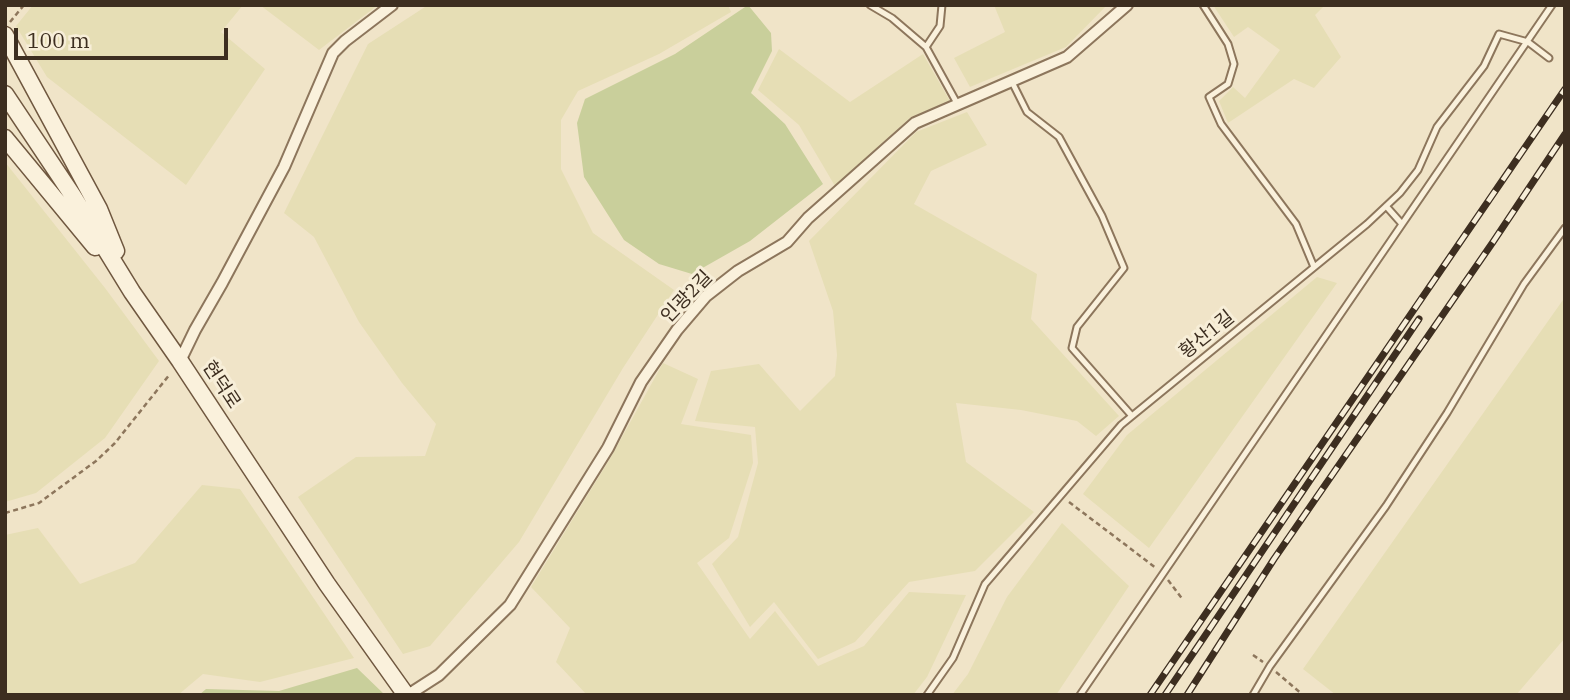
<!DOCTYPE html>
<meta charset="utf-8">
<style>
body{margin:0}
#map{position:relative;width:1570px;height:700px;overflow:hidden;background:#f0e4c8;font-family:"IBM Plex Serif",serif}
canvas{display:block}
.frame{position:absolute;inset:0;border:7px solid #3d2e20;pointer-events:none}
.scale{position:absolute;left:14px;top:28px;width:214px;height:32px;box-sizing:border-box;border:4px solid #3d2e20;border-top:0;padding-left:9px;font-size:21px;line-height:24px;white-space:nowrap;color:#3d2e20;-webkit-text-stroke:5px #f7eed8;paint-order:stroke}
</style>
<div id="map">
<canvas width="1570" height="700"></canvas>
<div class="frame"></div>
<div class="scale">100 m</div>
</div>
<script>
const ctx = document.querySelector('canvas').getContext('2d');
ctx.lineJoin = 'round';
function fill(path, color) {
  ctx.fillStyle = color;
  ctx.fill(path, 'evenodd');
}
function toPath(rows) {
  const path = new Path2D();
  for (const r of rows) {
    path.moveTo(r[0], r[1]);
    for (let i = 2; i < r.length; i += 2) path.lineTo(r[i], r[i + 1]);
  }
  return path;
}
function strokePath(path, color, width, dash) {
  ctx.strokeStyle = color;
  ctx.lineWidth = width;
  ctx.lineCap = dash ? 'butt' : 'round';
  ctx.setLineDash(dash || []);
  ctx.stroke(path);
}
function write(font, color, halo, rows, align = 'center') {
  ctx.font = font + ' "IBM Plex Serif","Noto Sans KR",serif';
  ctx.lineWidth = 6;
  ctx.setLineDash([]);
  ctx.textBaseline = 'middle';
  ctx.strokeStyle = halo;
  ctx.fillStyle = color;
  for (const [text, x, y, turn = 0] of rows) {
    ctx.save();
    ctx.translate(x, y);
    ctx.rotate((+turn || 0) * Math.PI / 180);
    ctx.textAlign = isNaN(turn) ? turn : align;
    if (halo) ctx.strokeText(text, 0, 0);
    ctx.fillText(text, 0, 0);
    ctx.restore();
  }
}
const farmland = toPath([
 [33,5,243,5,221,32,265,69,186,185,47,77,16,26],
 [260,5,378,5,319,50],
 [428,5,728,5,731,12,659,54,578,91,561,120,561,169,593,233,674,290,623,368,519,542,430,646,403,654,298,497,356,457,425,456,436,424,402,383,359,322,314,237,284,213,368,44],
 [994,5,1107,5,1066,47,970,87,954,58,1005,32],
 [1213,5,1325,5,1315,15,1341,57,1314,88,1294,79,1228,123,1219,101,1233,87,1245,98,1280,50,1248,27,1234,37],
 [779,49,850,102,923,54,950,101,911,117,835,186,799,125,758,90],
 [967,112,987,145,931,171,914,204,1037,274,1031,319,1119,416,1096,436,1077,421,1021,410,956,403,966,462,1034,512,975,571,909,582,855,642,818,659,774,602,750,627,712,564,738,537,758,463,755,427,695,421,711,371,759,364,800,411,835,376,837,355,833,311,809,241,916,132],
 [5,162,105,288,159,361,105,438,36,493,5,502],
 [1317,277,1337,283,1149,548,1083,494,1127,435],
 [1565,297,1565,638,1516,695,1336,695,1303,669],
 [663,363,698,379,681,424,751,435,753,463,729,538,697,563,750,639,775,611,818,666,864,646,909,592,966,595,927,677,913,695,587,695,556,662,570,628,531,587,611,457],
 [202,485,240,489,354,658,260,682,203,674,178,695,5,695,5,535,38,528,80,584,135,563],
 [1062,523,1129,586,1056,695,952,695,968,674,1007,597]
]);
const green = toPath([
 [748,5,771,33,772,51,751,93,785,124,823,184,750,241,692,274,659,264,624,240,584,177,577,123,585,99,675,54],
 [357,668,385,695,199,695,206,689,279,691]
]);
const path = toPath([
 [10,22,24,5],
 [1069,502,1156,568],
 [5,513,39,503,96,461,115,443,170,374],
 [1168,580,1183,600],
 [1253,655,1263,662],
 [1276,672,1303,695]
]);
const lane = toPath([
 [870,5,892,18,926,47,958,105],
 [1203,5,1228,44,1234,64,1228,84,1209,97,1221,124,1296,224,1314,267],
 [926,47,940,26,942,5],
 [1012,82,1027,112,1059,137,1102,216,1124,268,1077,327,1072,348,1132,416],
 [1386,206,1402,224],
 [927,695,953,658,985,584,1121,425,1367,224,1400,193,1418,170,1437,127,1484,66,1499,34,1528,42,1549,58],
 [1080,695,1552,5],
 [1253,695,1270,666,1386,506,1447,413,1524,284,1565,228]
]);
const street = toPath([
 [180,361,195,330,222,283,284,167,333,53,345,41,392,5],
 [408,695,439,675,510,605,608,448,641,382,677,330,706,296,738,271,787,242,808,218,915,123,1067,57,1127,5]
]);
const secondary = toPath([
 [5,35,99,209,116,251],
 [5,94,73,196,132,292,180,361,327,584,406,695],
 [5,138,95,247]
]);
const rail = toPath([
 [1150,695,1565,89],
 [1165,695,1419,319],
 [1187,695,1274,559,1493,242,1565,134]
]);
const streetNames = [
 ["인광2길",687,297,-46],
 ["황산1길",1207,335,-39],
 ["현덕로",221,385,57]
];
fill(farmland, '#e6deb5');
fill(green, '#c9cf9b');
strokePath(lane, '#8d765c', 9);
strokePath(street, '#8d765c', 14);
strokePath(secondary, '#6f573f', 19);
strokePath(path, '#8d765c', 2.5, [5, 3.5]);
strokePath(lane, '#faf1dc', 5);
strokePath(street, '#faf1dc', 10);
strokePath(secondary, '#faf1dc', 16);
strokePath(rail, '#3d2e20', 7);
strokePath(rail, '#f7eed8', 4.5, [13]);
write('19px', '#3d2e20', '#f7eed8', streetNames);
</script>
